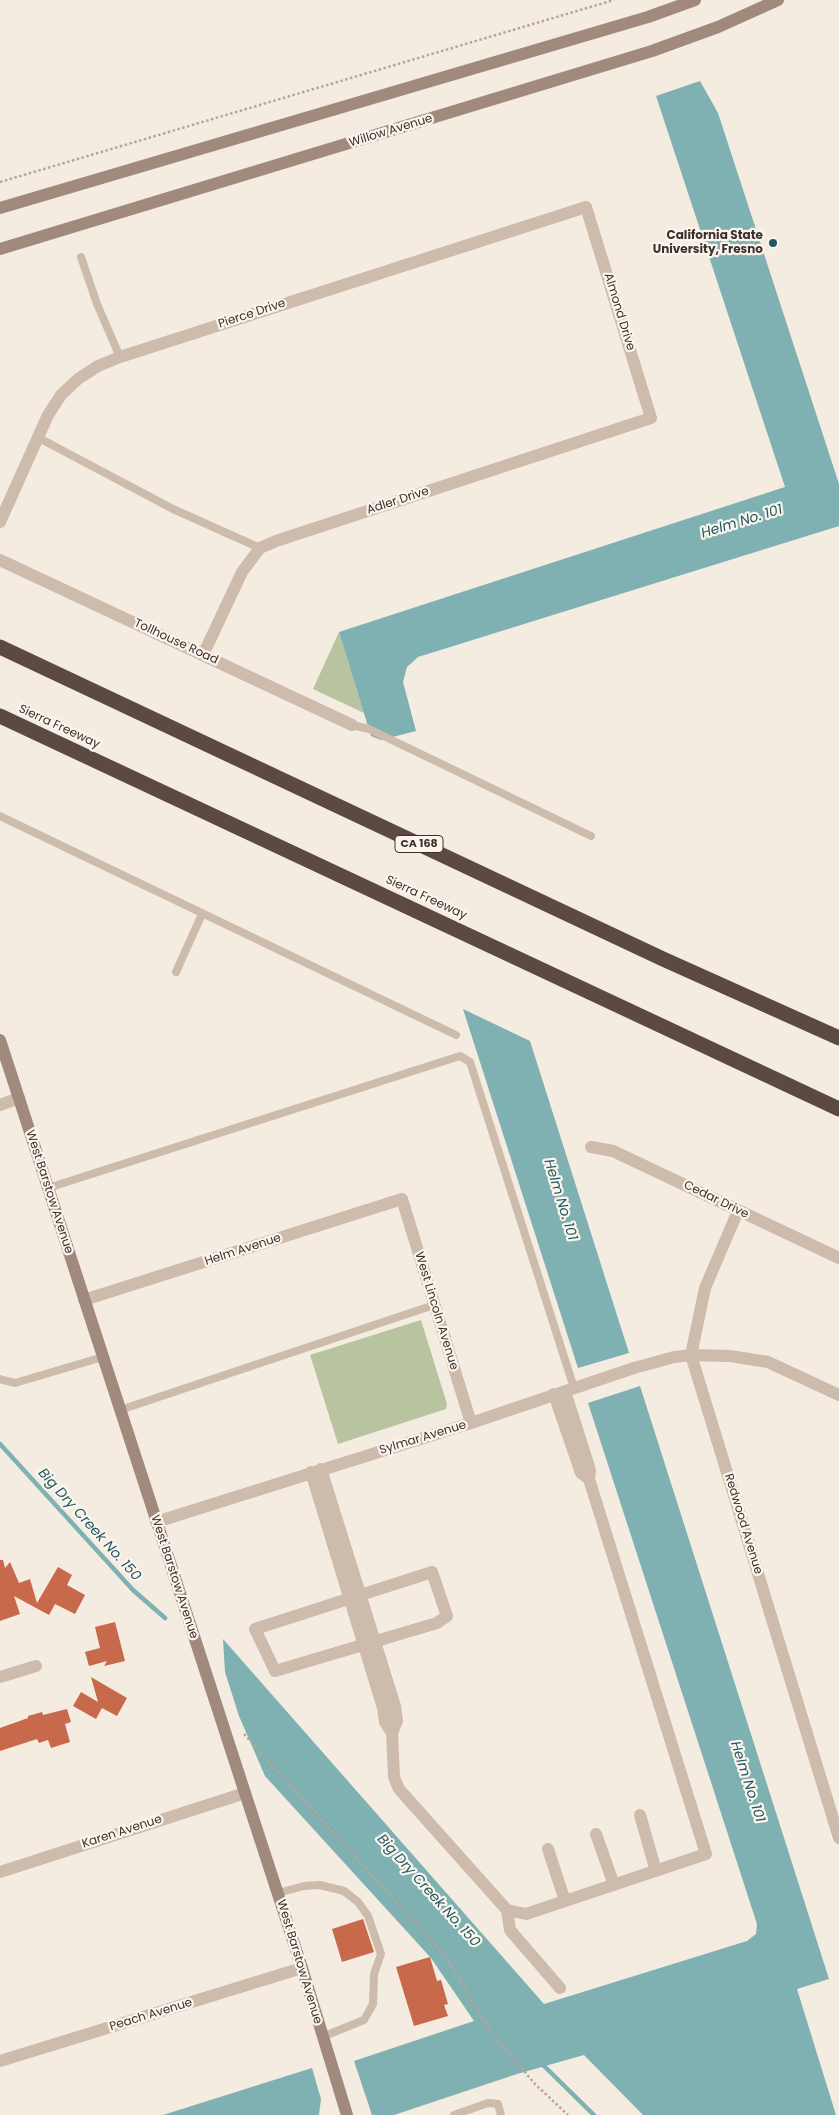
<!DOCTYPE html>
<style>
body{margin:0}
canvas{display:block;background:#f4ebe1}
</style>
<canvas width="839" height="2115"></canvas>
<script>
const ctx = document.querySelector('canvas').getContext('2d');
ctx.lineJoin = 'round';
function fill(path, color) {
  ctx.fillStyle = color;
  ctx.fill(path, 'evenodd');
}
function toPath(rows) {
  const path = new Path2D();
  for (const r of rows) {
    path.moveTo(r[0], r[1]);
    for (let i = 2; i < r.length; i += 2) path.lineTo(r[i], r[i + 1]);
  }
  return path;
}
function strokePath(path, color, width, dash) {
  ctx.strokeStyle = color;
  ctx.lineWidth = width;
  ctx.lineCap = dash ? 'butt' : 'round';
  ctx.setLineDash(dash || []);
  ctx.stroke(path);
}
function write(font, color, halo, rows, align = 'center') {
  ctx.font = font + ' Poppins,sans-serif';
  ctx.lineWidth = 4.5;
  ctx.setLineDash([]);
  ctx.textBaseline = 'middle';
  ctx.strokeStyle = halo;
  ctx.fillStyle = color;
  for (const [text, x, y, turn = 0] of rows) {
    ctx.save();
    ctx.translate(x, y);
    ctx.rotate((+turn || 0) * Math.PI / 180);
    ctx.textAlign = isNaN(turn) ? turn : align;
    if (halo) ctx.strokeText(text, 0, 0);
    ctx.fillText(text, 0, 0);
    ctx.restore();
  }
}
const green = toPath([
 [339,632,364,713,313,689],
 [421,1320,447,1404,446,1409,338,1444,310,1355]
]);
const water = toPath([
 [700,81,718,113,839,484,839,526,418,657,407,667,403,682,416,731,381,740,371,736,339,632,785,487,656,96],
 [463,1009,530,1041,629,1353,578,1368],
 [640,1386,829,1979,797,1989,836,2115,643,2115,584,2055,517,2074,394,2115,372,2115,354,2061,474,2021,431,1958,265,1776,239,1716,225,1672,223,1639,544,2004,747,1941,756,1934,757,1924,588,1403],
 [312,2068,321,2099,319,2115,163,2115]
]);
const stream = toPath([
 [0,1444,133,1590,165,1618],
 [540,2062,594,2115]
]);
const building = toPath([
 [0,1560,3,1560,5,1568,10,1562,19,1583,30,1579,37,1603,58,1567,72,1575,67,1585,85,1595,75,1614,55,1604,49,1615,14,1596,20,1614,0,1621],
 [115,1622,125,1661,104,1666,107,1661,89,1666,85,1652,100,1648,95,1627],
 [91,1677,127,1698,117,1716,102,1708,96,1719,73,1706,81,1692,98,1702],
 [67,1709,71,1722,65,1724,70,1742,51,1748,48,1740,39,1743,37,1739,0,1751,0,1728,28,1718,28,1716,42,1712,43,1715],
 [363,1919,374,1952,342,1962,332,1929],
 [430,1957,437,1981,441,1980,448,2004,444,2005,448,2016,414,2026,396,1967]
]);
const path = toPath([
 [0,182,614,0],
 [244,1734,447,1958,490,2031,535,2084,568,2115]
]);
const lane = toPath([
 [81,257,97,304,120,357],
 [37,437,173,509,260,548],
 [352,725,369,729,591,836],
 [0,816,456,1035],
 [176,972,202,914],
 [48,1188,460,1056,470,1062,574,1388],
 [0,1379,15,1383,103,1357],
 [120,1410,434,1305],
 [278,1893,304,1886,320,1885,344,1891,358,1902,368,1916,381,1954,374,1974,373,2004,364,2020,322,2037],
 [454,2115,488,2103,498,2104,501,2115]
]);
const street = toPath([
 [0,522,48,415,61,395,78,379,98,366,120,357,586,207,651,418,276,541,260,548,242,572,203,655],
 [0,560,352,725],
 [0,1105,19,1098],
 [591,1147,613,1151,839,1258],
 [738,1211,705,1288,691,1355,839,1838],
 [84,1300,402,1199,471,1423],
 [554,1394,581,1473,589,1479,590,1470,565,1391],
 [321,1469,395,1706,397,1721,392,1733,394,1777,399,1789,507,1910,510,1930,560,1988],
 [311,1472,383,1708,385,1722,392,1733],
 [156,1522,471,1423,634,1368,674,1357,691,1355,730,1356,768,1362,839,1395],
 [432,1572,447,1616,437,1623,275,1671,255,1629,432,1572],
 [0,1677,36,1666],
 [640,1815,656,1871],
 [596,1834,614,1885],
 [548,1849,565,1901],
 [0,1872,245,1793],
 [507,1910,526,1914,706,1854,589,1479],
 [0,2061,302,1968]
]);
const secondary = toPath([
 [0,208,648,17,695,0],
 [0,249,652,51,718,27,778,0],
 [0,1040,302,1968,347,2115]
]);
const highway = toPath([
 [0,647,663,959,839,1038],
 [0,716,839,1109]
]);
const markers = [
 [773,243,5,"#1f5a5e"]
];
const shields = [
 [419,844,48]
];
const shieldNames = [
 ["CA 168",419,844]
];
const streetNames = [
 ["Willow Avenue",391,131,-17],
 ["Almond Drive",619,312,73],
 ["Pierce Drive",252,314,-18],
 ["Adler Drive",398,501,-18],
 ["Tollhouse Road",176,642,25],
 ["Sierra Freeway",59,727,25],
 ["Sierra Freeway",426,898,25],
 ["West Barstow Avenue",49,1192,72],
 ["Cedar Drive",716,1200,26],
 ["Helm Avenue",243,1250,-18],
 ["West Lincoln Avenue",436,1311,73],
 ["Sylmar Avenue",423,1438,-17],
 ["Redwood Avenue",743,1524,73],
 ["West Barstow Avenue",174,1577,72],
 ["Karen Avenue",122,1832,-18],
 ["West Barstow Avenue",299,1962,73],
 ["Peach Avenue",151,2015,-17]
];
const poiNames = [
 ["California State",763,236],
 ["University, Fresno",763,250]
];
const waterNames = [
 ["Helm No. 101",742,522,-17],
 ["Helm No. 101",560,1200,73],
 ["Big Dry Creek No. 150",89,1525,48],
 ["Helm No. 101",747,1782,72],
 ["Big Dry Creek No. 150",428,1891,48]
];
fill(green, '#b8c4a0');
fill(water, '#7fb0b2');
strokePath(stream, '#7fb0b2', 4.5);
fill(building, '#c8694b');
strokePath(path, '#b9a596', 2.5, [2.5, 2.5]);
strokePath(lane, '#cdbbac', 8);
strokePath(street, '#cdbbac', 12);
strokePath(secondary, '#a18a7d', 12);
strokePath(highway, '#5c4a42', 15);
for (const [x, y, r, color] of markers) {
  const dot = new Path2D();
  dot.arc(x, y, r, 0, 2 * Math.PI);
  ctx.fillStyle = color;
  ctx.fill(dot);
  strokePath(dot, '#fbf5ee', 2);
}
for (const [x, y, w] of shields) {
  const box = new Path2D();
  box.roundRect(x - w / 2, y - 8.5, w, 17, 4);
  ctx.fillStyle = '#fbf5ee';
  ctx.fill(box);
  strokePath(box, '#3b302b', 1);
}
write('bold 11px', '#3b302b', null, shieldNames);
write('12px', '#3b302b', '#fbf5ee', streetNames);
write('bold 12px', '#3b302b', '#fbf5ee', poiNames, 'right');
write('italic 14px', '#1f5a5e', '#fbf5ee', waterNames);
</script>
